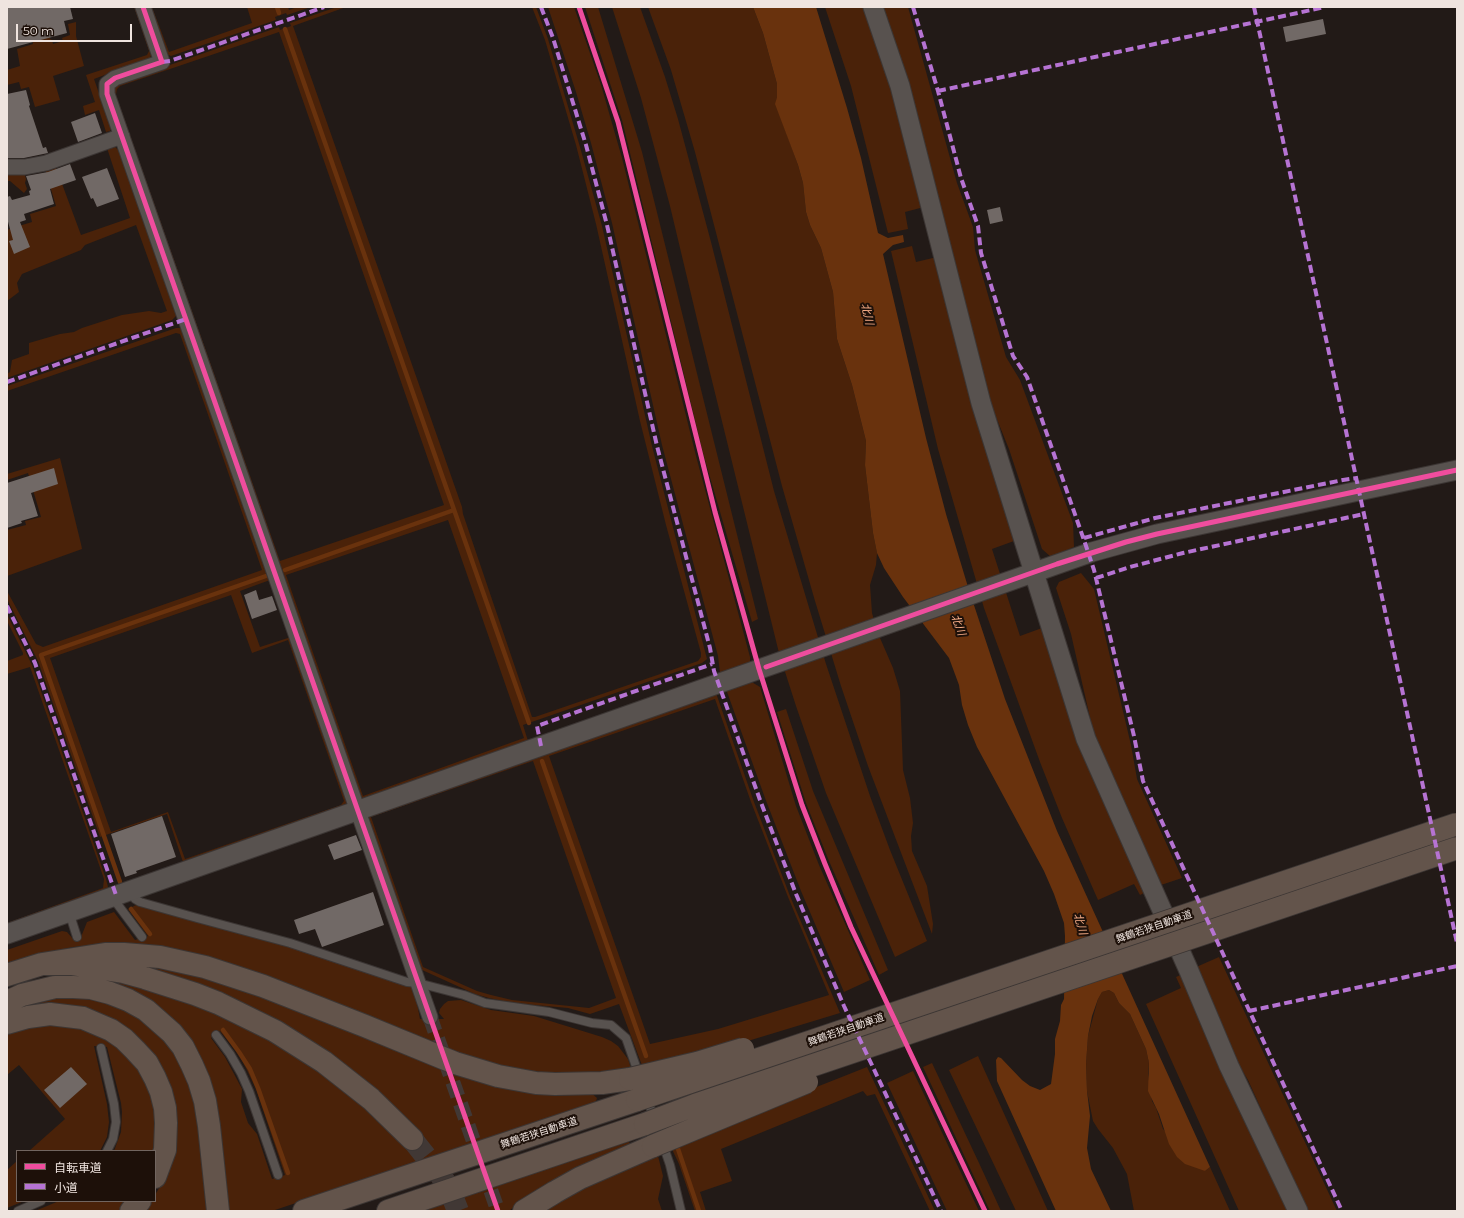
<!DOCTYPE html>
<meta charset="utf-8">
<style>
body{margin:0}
#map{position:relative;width:1464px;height:1218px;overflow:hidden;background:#221a17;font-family:Montserrat,"Noto Sans JP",sans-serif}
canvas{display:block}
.frame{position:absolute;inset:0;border:8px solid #efe4df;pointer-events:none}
.legend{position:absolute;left:16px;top:1150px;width:140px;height:52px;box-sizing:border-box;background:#1d1009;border:1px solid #71655f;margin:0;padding:5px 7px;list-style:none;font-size:12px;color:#efe4df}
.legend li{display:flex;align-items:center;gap:8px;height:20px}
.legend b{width:20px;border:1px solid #71655f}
.scale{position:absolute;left:16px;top:24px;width:116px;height:18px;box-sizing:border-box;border:2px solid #efe4df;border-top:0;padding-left:5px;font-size:12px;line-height:14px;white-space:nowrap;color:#efe4df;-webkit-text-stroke:3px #1d1009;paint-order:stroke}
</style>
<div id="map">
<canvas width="1464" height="1218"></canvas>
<div class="frame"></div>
<ul class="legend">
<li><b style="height:5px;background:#ef4d9e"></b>自転車道</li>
<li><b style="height:5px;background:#b673d3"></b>小道</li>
</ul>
<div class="scale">50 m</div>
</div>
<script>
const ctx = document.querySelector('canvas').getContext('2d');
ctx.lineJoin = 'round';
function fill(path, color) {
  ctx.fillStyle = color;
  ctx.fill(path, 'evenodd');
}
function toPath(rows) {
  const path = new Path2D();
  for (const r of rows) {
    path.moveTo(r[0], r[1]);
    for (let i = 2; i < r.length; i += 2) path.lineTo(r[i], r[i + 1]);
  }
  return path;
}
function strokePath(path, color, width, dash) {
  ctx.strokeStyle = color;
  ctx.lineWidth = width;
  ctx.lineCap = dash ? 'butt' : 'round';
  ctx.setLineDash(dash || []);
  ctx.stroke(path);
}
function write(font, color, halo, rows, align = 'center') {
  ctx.font = font + ' Montserrat,"Noto Sans JP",sans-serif';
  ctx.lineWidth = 4;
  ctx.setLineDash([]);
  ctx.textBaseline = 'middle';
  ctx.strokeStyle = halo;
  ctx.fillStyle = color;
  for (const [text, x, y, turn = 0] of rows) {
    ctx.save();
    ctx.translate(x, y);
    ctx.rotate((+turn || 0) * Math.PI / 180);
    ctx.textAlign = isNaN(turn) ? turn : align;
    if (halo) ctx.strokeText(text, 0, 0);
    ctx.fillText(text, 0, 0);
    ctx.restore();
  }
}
const green = toPath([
 [134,7,137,7,152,54,150,58,94,79,111,128,110,131,106,132,99,110,85,115,83,106,95,102,86,75,147,55,149,51],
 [149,7,152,7,169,52,252,23,247,7,288,7,289,10,297,7,311,7,287,15,286,13,275,17,276,20,171,56,166,54],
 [337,7,346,7,293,26,462,507,463,514,532,717,535,717,698,661,701,657,701,653,666,525,640,421,596,224,576,145,545,40,532,7,536,7,548,39,580,147,602,226,652,446,707,659,702,663,523,725,528,741,361,799,114,96,114,87,118,83,279,27,280,30,291,26,290,23],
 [279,32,444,505,280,561,116,95,117,89,120,86],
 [448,520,524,738,363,796,286,575],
 [548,7,574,7,601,85,622,158,696,456,750,657,750,663,720,673,718,656,662,445,612,223,591,143,576,92],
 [585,7,598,7,642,152,758,619,752,622,703,453,622,120],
 [612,7,640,7,665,77,678,119,711,242,774,491,826,664,870,796,890,850,927,941,895,957,826,793,796,706,779,653,701,336,670,206,641,98],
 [648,7,753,7,763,33,777,84,777,97,776,104,798,165,803,183,806,212,810,225,821,248,833,292,837,339,852,385,866,441,865,465,873,533,877,553,876,565,870,585,872,613,877,631,893,668,900,691,903,770,910,798,913,823,911,836,912,851,927,886,933,924,932,934,868,766,841,686,815,601,782,486,695,152,671,70],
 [825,7,866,7,892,89,924,207,905,212,908,229,888,233,851,86],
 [882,7,908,7,957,183,973,227,975,250,1006,357,1020,380,1073,523,1074,547,1051,557,1042,549,1009,449,985,390],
 [76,22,76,36,84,66,53,76,60,100,35,107,29,87,21,89,19,82,7,85,7,70,20,66,17,49,33,44,31,32,46,23,50,39,52,40,53,44,63,41,62,38,70,35,68,24],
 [115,147,121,152,176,310,176,316,172,320,7,378,7,374,10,372,12,360,29,354,29,343,60,334,74,332,82,328,122,315,149,311,161,313,167,311,136,225,85,245,81,250,22,274,17,283,19,292,7,301,7,231,9,229,32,222,30,214,56,206,45,169,55,165,81,235,130,218,107,148],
 [24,172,26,179,25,183,27,189,24,193,10,181,7,181,7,173],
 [912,246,916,262,937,257,972,398,1014,541,992,549,1020,636,1042,628,1146,892,1140,895,1134,884,1098,900,1062,818,1040,762,984,608,938,449,891,251],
 [176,328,181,328,184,333,270,580,240,591,260,647,291,637,347,798,347,804,183,862,167,814,100,837,38,661,7,599,7,591,36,644,43,647,262,570,180,334,176,333,7,391,7,386],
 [231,595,252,653,288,640,344,801,341,805,185,859,168,812,111,832,50,658],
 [60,458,81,544,82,549,7,576,7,530,26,525,25,521,41,517,28,473,7,480,7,474],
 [1081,573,1094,589,1131,745,1137,779,1182,878,1158,886,1094,735,1071,634,1056,588,1059,582],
 [7,614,32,665,106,879,108,887,106,891,7,926,7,923,103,888,104,879,30,667,7,674,7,661,23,655,23,653,7,621],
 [750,681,760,687,796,806,819,865,870,980,844,992,801,891,765,798,726,689],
 [716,693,754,802,790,896,840,1013,705,1054,643,1068,619,1004,590,1014,568,1008,512,1003,489,998,475,994,420,969,367,814],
 [715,699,751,802,788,897,829,995,718,1029,650,1044,549,756],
 [533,761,616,998,589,1008,512,1000,491,995,477,991,423,967,371,817],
 [786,709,813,791,888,970,879,975,829,861,806,803,777,712],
 [136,905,289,946,412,987,416,998,420,1019,444,1019,439,1013,440,1009,444,1004,448,1001,461,1000,491,1010,534,1016,602,1037,611,1041,618,1046,628,1059,632,1071,616,1074,516,1073,99,945,73,947,47,953,7,965,7,950,62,931,67,932,73,939,81,937,87,922,114,912,135,940,148,936,128,909],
 [1219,957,1337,1211,1305,1211,1270,1136,1262,1111,1248,1080,1231,1052,1194,968],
 [135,965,172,967,277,1001,589,1091,597,1098,596,1101,595,1103,272,1211,227,1211,209,1086,105,981,106,978,125,982,222,1014,391,1105],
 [220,1031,238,1053,247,1070,256,1089,285,1175,272,1179,257,1134,248,1123,241,1102,242,1089,225,1057,211,1038],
 [1183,974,1291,1211,1239,1211,1218,1164,1146,1004,1181,988,1176,977],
 [1109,990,1114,993,1119,1003,1130,1014,1146,1049,1149,1063,1148,1074,1152,1101,1156,1108,1163,1129,1205,1171,1210,1167,1230,1211,1134,1211,1127,1174,1113,1148,1098,1129,1093,1121,1087,1091,1086,1064,1088,1036,1098,999,1102,992],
 [83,997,124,1008,153,1027,173,1049,194,1092,209,1211,143,1211,152,1201,155,1201,155,1195,161,1185,154,1060,30,1005,30,1003,41,999],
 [59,1024,91,1031,116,1045,136,1064,149,1087,156,1113,154,1151,114,1151,121,1132,122,1112,121,1103,107,1047,94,1046,107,1104,109,1122,107,1137,100,1151,29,1151,65,1119,19,1065,7,1075,7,1033,28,1026],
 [978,1056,1048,1211,1016,1211,949,1070],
 [932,1063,979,1163,1001,1211,990,1211,923,1067],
 [867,1067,935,1211,930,1211,875,1094,867,1096,863,1091,721,1149,732,1181,700,1192,706,1211,695,1211,679,1164,670,1145],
 [913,1071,979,1211,947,1211,887,1083],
 [629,1139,630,1148,515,1206,509,1211,419,1211],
 [657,1152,663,1176,658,1199,662,1211,539,1211,549,1205],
 [17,1161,17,1201,24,1201,7,1208,7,1170],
 [59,1201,129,1201,119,1211,35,1211]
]);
const water = toPath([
 [753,7,816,7,847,108,861,158,878,233,888,238,903,235,904,242,893,245,883,254,926,438,946,514,968,587,1005,699,1057,831,1210,1167,1205,1171,1185,1164,1177,1157,1169,1144,1159,1114,1148,1091,1149,1063,1146,1049,1130,1014,1119,1003,1114,993,1109,990,1102,992,1098,999,1092,1016,1088,1036,1086,1064,1087,1091,1090,1116,1087,1148,1091,1169,1111,1211,1056,1211,997,1081,996,1060,998,1057,1001,1058,1022,1080,1030,1086,1040,1090,1051,1084,1055,1054,1055,1039,1060,1021,1061,1005,1064,999,1065,936,1064,923,1054,894,1044,871,977,747,968,725,962,705,959,685,949,658,903,597,884,568,877,553,873,533,865,465,866,441,852,385,837,339,833,292,821,248,810,225,806,212,803,183,798,165,775,104,777,97,777,84,763,33]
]);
const stream = toPath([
 [277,7,279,13],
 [285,29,529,723],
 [285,570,454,510],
 [542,761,646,1056],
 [120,882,41,655,266,576],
 [131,909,150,934],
 [223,1030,239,1052,250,1069,258,1088,288,1173],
 [676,1143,699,1211]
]);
const building = toPath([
 [7,7,70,7,73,19,64,21,67,33,7,49],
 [1323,19,1326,34,1286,42,1283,27],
 [26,90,30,105,29,106,43,148,46,147,48,153,24,158,7,158,7,94],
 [95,113,102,133,78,142,71,122],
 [70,164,76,180,50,189,54,204,24,214,26,220,20,222,30,247,14,254,9,241,13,240,7,218,7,197,10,196,12,200,30,195,29,191,31,190,26,176,48,172],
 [107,168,119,199,97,207,93,198,91,199,82,177],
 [1000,207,1003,221,990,224,987,210],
 [54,468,58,484,31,493,38,516,21,521,22,523,7,528,7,483],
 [256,590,259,600,272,596,277,610,252,619,244,595],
 [162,816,176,857,136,871,137,873,125,877,111,834],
 [356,835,362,850,334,860,328,845],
 [373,892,384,925,322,947,315,929,299,934,294,920],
 [71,1067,87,1084,60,1108,44,1090]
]);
const minorTunnel = toPath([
 [430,1017,498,1211]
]);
const motorwayTunnel = toPath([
 [412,1139,439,1173,449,1188,458,1211]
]);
const service = toPath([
 [129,890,135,899,140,902,197,918,290,943,407,982,418,983,464,995,485,1003,549,1012,592,1023,611,1025,626,1038,639,1075],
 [112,897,142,937],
 [69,912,77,937],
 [216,1035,230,1054,241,1073,249,1091,278,1175],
 [101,1048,114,1104,116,1122,113,1139,107,1151],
 [647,1098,670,1165,681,1211],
 [18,1211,41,1201]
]);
const minor = toPath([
 [143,7,162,62,115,78,107,84,107,94,430,1017],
 [7,167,25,167,46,163,122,136]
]);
const tertiary = toPath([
 [873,7,900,86,981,403,1086,739,1189,971,1229,1066,1298,1211],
 [7,934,1092,552,1157,534,1457,470]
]);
const motorway = toPath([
 [42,964,105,954,124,954,160,957,205,967,263,986,365,1026,455,1063,498,1076,536,1083,555,1084,602,1083,630,1079],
 [7,975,42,964,71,964,123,972,145,978,195,994,218,1003,275,1031,324,1062,371,1099,412,1139],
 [7,1002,22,995,55,987,73,987,91,988,110,993,128,1000,146,1010,172,1033,183,1047,192,1065,199,1081,205,1101,209,1126,218,1211],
 [7,1023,28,1017,50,1014,83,1018,111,1030,124,1039,135,1050,147,1063,155,1078,161,1092,165,1108,166,1123,165,1150,155,1177],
 [131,1211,140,1201],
 [304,1211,637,1100],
 [388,1211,645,1124],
 [524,1211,555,1192,580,1178,653,1146]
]);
const motorwayBridge = toPath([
 [630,1079,697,1063,743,1049],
 [637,1100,1457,824],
 [645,1124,695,1105,1457,848],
 [653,1146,807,1082]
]);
const quiet = toPath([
 [541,7,553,38,586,145,607,225,657,446,710,648,714,671,760,800,796,894,844,1006,941,1211],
 [913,7,938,91,961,178,978,226,981,253,1013,356,1027,377,1085,543,1094,570,1134,736,1143,781,1342,1211],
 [1254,7,1457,943],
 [162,62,170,61,324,7],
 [938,91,1325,7],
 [7,382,186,319],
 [1084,538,1155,518,1343,480,1357,478],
 [1096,578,1130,567,1183,553,1364,514],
 [7,606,35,663,116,895],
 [541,746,537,726,712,664],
 [1249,1011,1457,966]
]);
const cycleway = toPath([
 [143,7,162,62,115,78,107,84,107,94,498,1211],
 [579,7,618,122,715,512,759,669,802,805,825,864,851,927,985,1211],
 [766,667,1057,564,1126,542,1157,534,1457,470]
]);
const streetNames = [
 ["舞鶴若狭自動車道",1154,927,-19],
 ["舞鶴若狭自動車道",846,1030,-19],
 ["舞鶴若狭自動車道",539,1133,-18]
];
const waterNames = [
 ["北川",867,314,77],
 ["北川",958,625,70],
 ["北川",1080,924,74]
];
fill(green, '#4a2209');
fill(water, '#69320d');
strokePath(stream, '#69320d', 4.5);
fill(building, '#716966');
strokePath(minorTunnel, '#413835', 15, [15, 8]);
strokePath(motorwayTunnel, '#413835', 22, [22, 11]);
strokePath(service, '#3c3634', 10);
strokePath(minor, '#3c3634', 17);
strokePath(tertiary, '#3c3634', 21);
strokePath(motorway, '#3c3634', 24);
strokePath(service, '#58524f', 8);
strokePath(minor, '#58524f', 15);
strokePath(tertiary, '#58524f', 19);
strokePath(motorway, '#63544b', 22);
strokePath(motorwayBridge, '#3c3634', 24, []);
strokePath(motorwayBridge, '#63544b', 22);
strokePath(quiet, '#b673d3', 4, [8, 4]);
strokePath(cycleway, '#ef4d9e', 5);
write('10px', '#efe4df', '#1d1009', streetNames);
write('italic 11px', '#faaf88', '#1d1009', waterNames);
</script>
